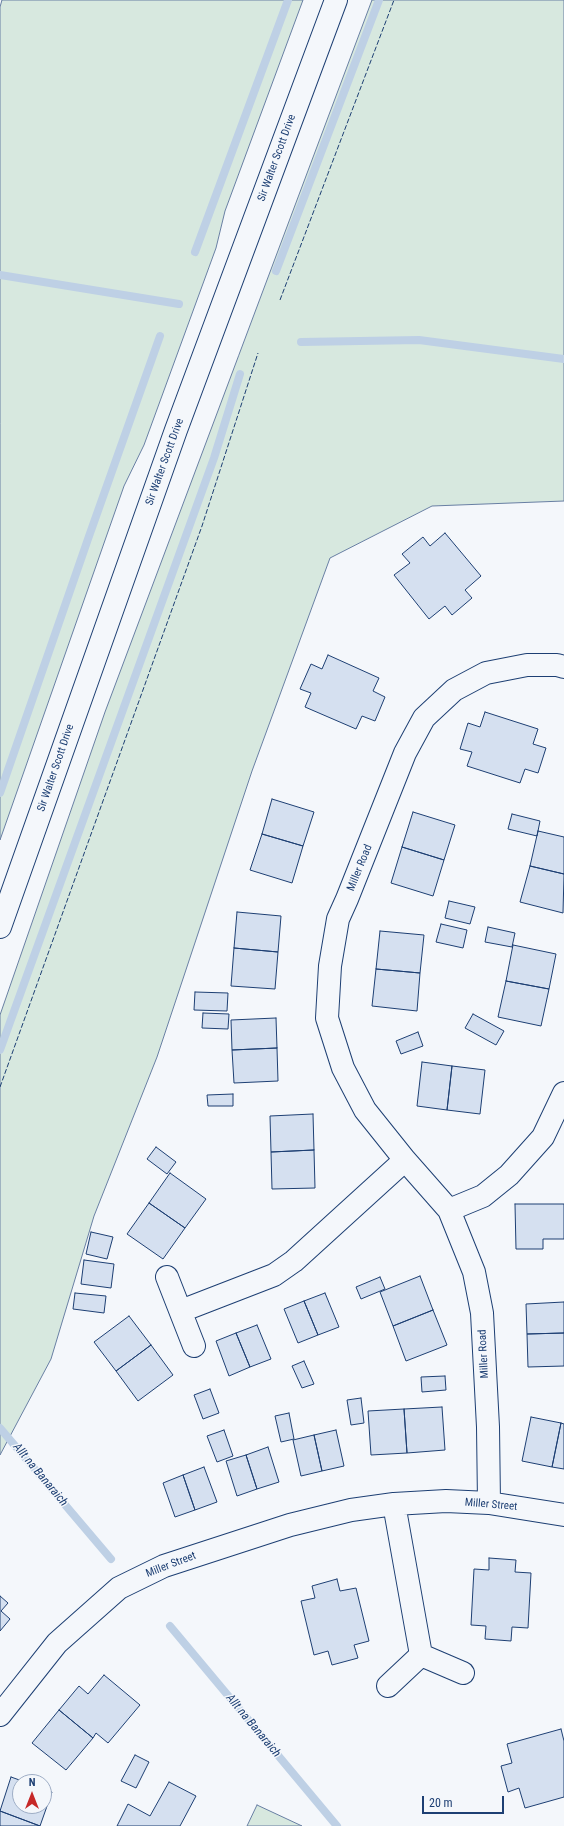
<!DOCTYPE html>
<style>
body{margin:0}
#map{position:relative;width:564px;height:1826px;overflow:hidden;background:#f4f7fb;font-family:"Roboto Condensed",sans-serif}
canvas{display:block}
.north{position:absolute;left:12px;top:1774px;width:40px;height:40px;box-sizing:border-box;background:#f4f7fb;border:1px solid #9eadc5;border-radius:50%;rotate:0deg;font-size:11px;font-weight:700;line-height:16px;text-align:center;color:#1d3f73}
.north::after{content:'';display:block;margin:auto;width:14px;height:18px;background:#c62828;clip-path:polygon(50% 0,100% 100%,50% 72%,0 100%)}
.scale{position:absolute;left:422px;top:1796px;width:82px;height:18px;box-sizing:border-box;border:2px solid #1d3f73;border-top:0;padding-left:5px;font-size:12px;line-height:14px;white-space:nowrap;color:#1d3f73;-webkit-text-stroke:3px #f4f7fb;paint-order:stroke}
</style>
<div id="map">
<canvas width="564" height="1826"></canvas>
<div class="north">N</div>
<div class="scale">20 m</div>
</div>
<script>
const ctx = document.querySelector('canvas').getContext('2d');
ctx.lineJoin = 'round';
function fill(path, color) {
  ctx.fillStyle = color;
  ctx.fill(path, 'evenodd');
}
function toPath(rows) {
  const path = new Path2D();
  for (const r of rows) {
    path.moveTo(r[0], r[1]);
    for (let i = 2; i < r.length; i += 2) path.lineTo(r[i], r[i + 1]);
  }
  return path;
}
function strokePath(path, color, width, dash) {
  ctx.strokeStyle = color;
  ctx.lineWidth = width;
  ctx.lineCap = dash ? 'butt' : 'round';
  ctx.setLineDash(dash || []);
  ctx.stroke(path);
}
function write(font, color, halo, rows, align = 'center') {
  ctx.font = font + ' "Roboto Condensed",sans-serif';
  ctx.lineWidth = 3;
  ctx.setLineDash([]);
  ctx.textBaseline = 'middle';
  ctx.strokeStyle = halo;
  ctx.fillStyle = color;
  for (const [text, x, y, turn = 0] of rows) {
    ctx.save();
    ctx.translate(x, y);
    ctx.rotate((+turn || 0) * Math.PI / 180);
    ctx.textAlign = isNaN(turn) ? turn : align;
    if (halo) ctx.strokeText(text, 0, 0);
    ctx.fillText(text, 0, 0);
    ctx.restore();
  }
}
const green = toPath([
 [2,0,303,0,225,211,216,248,144,445,124,486,0,840,0,7,2,0],
 [372,0,564,0,564,501,432,506,330,558,252,771,157,1057,94,1216,51,1359,0,1455,0,1015,105,712,372,0],
 [257,1805,302,1826,247,1826,257,1805]
]);
const stream = toPath([
 [195,252,288,0],
 [276,271,379,0],
 [0,275,179,304],
 [301,342,419,340,564,359],
 [0,793,88,539,160,336],
 [0,1050,214,458,240,374],
 [0,1428,111,1559],
 [170,1626,337,1826]
]);
const building = toPath([
 [445,533,481,576,465,590,472,598,452,615,445,606,429,619,394,575,410,563,402,554,423,537,430,546,445,533],
 [328,655,379,678,373,691,385,697,375,721,362,716,356,729,305,707,311,693,300,689,311,664,322,669,328,655],
 [485,712,538,729,533,744,546,748,538,773,525,769,520,783,467,766,472,752,460,749,468,723,480,727,485,712],
 [272,799,314,812,303,846,262,834,272,799],
 [413,812,455,825,444,860,402,847,413,812],
 [512,814,540,821,537,836,508,829,512,814],
 [538,831,564,837,564,874,530,866,538,831],
 [262,834,303,846,292,883,250,870,262,834],
 [402,847,444,860,433,896,391,883,402,847],
 [530,866,564,874,563,913,520,902,530,866],
 [449,901,475,907,470,924,445,918,449,901],
 [237,912,281,916,278,952,234,948,237,912],
 [441,924,467,930,463,948,436,942,441,924],
 [488,927,515,933,512,947,485,942,488,927],
 [380,931,424,935,420,973,376,969,380,931],
 [513,945,556,954,549,989,506,981,513,945],
 [234,948,278,952,275,989,231,986,234,948],
 [376,969,420,973,417,1011,372,1006,376,969],
 [506,981,549,989,541,1026,498,1017,506,981],
 [195,992,228,993,227,1011,194,1010,195,992],
 [203,1013,229,1014,228,1029,202,1028,203,1013],
 [473,1014,504,1031,496,1045,465,1028,473,1014],
 [276,1018,277,1048,232,1050,231,1020,276,1018],
 [418,1032,423,1046,401,1054,396,1041,418,1032],
 [277,1048,278,1081,234,1083,232,1050,277,1048],
 [422,1062,452,1066,447,1110,417,1106,422,1062],
 [452,1066,485,1070,480,1114,447,1110,452,1066],
 [233,1094,233,1106,208,1106,207,1095,233,1094],
 [313,1114,314,1150,271,1152,270,1116,313,1114],
 [156,1147,176,1162,167,1174,147,1159,156,1147],
 [314,1150,315,1188,272,1189,271,1152,314,1150],
 [170,1173,206,1199,185,1228,149,1203,170,1173],
 [149,1203,185,1228,163,1259,127,1234,149,1203],
 [515,1204,564,1204,564,1239,543,1239,543,1249,516,1249,515,1204],
 [91,1232,113,1237,107,1259,86,1254,91,1232],
 [84,1260,114,1264,111,1288,81,1284,84,1260],
 [420,1276,433,1310,393,1326,380,1292,420,1276],
 [380,1277,385,1289,361,1299,356,1287,380,1277],
 [75,1293,106,1296,104,1313,73,1309,75,1293],
 [325,1293,339,1327,318,1335,304,1301,325,1293],
 [304,1301,318,1335,298,1343,284,1309,304,1301],
 [564,1302,564,1333,527,1334,526,1304,564,1302],
 [433,1310,447,1345,406,1361,393,1326,433,1310],
 [129,1316,151,1345,116,1371,94,1342,129,1316],
 [257,1325,271,1359,250,1367,236,1333,257,1325],
 [236,1333,250,1367,229,1376,216,1341,236,1333],
 [564,1333,564,1366,528,1367,527,1334,564,1333],
 [151,1345,173,1375,138,1401,116,1371,151,1345],
 [304,1361,314,1384,302,1388,292,1366,304,1361],
 [445,1376,446,1390,422,1392,421,1377,445,1376],
 [210,1389,219,1413,203,1419,194,1395,210,1389],
 [361,1398,364,1423,351,1425,347,1400,361,1398],
 [442,1407,445,1450,407,1453,404,1409,442,1407],
 [404,1409,407,1453,371,1455,368,1411,404,1409],
 [289,1413,294,1439,281,1442,275,1416,289,1413],
 [531,1417,561,1423,552,1467,522,1461,531,1417],
 [561,1423,564,1424,564,1469,552,1467,561,1423],
 [224,1430,233,1456,217,1462,207,1436,224,1430],
 [336,1430,344,1466,322,1471,314,1435,336,1430],
 [314,1435,322,1471,301,1476,293,1440,314,1435],
 [268,1447,279,1482,257,1489,246,1455,268,1447],
 [246,1455,257,1489,237,1496,226,1461,246,1455],
 [204,1467,217,1502,195,1510,183,1475,204,1467],
 [183,1475,195,1510,175,1517,163,1483,183,1475],
 [489,1558,516,1560,515,1572,531,1573,528,1628,512,1627,511,1641,485,1639,486,1626,471,1625,474,1569,489,1570,489,1558],
 [337,1579,340,1591,356,1588,369,1641,354,1645,358,1658,332,1665,328,1651,314,1655,301,1601,315,1598,312,1586,337,1579],
 [0,1596,8,1603,1,1611,10,1619,0,1631,0,1596],
 [104,1675,140,1705,108,1743,96,1733,93,1738,59,1710,79,1686,88,1694,104,1675],
 [59,1710,93,1738,66,1770,32,1743,59,1710],
 [561,1729,564,1741,564,1797,525,1808,519,1788,508,1792,501,1766,512,1763,507,1744,561,1729],
 [135,1755,149,1762,136,1788,121,1781,135,1755],
 [11,1777,25,1782,20,1782,20,1806,44,1806,44,1789,52,1792,40,1826,0,1811,11,1777],
 [169,1782,196,1796,180,1826,117,1826,128,1804,150,1816,169,1782],
 [0,1811,40,1826,0,1826,0,1811]
]);
const minor = toPath([
 [449,1210,483,1196,509,1175,543,1137,564,1093],
 [167,1277,194,1346],
 [181,1311,274,1275,294,1261,405,1160],
 [489,1503,488,1427,482,1313,474,1272,449,1210,405,1160,365,1110,343,1068,327,1018,330,966,338,919,347,899,405,753,424,718,454,690,486,673,527,665,557,665,564,667],
 [394,1504,421,1655],
 [388,1686,421,1655,463,1673],
 [0,1715,57,1643,119,1588,164,1566,290,1525,351,1510,394,1504,446,1501,489,1503,564,1515]
]);
const major = toPath([
 [0,927,176,430,336,0]
]);
const fence = toPath([
 [280,300,394,0],
 [0,1087,202,526,258,353]
]);
const streetNames = [
 ["Sir Walter Scott Drive",277,158,-70],
 ["Sir Walter Scott Drive",165,462,-70],
 ["Sir Walter Scott Drive",56,768,-71],
 ["Miller Road",360,868,-68],
 ["Miller Road",484,1354,-93],
 ["Miller Street",491,1505,5],
 ["Miller Street",171,1565,-21]
];
const waterNames = [
 ["Allt na Banaraich",40,1475,50],
 ["Allt na Banaraich",253,1726,50]
];
fill(green, '#d7e8df');
strokePath(green, '#687fa3', 1);
strokePath(stream, '#bed0e5', 8);
fill(building, '#d5e0f0');
strokePath(building, '#1d3f73', 1);
strokePath(minor, '#1d3f73', 24);
strokePath(major, '#1d3f73', 24);
strokePath(minor, '#f4f7fb', 22);
strokePath(major, '#f4f7fb', 22);
strokePath(fence, '#1d3f73', 1, [5, 2]);
write('11px', '#1d3f73', '#f4f7fb', streetNames);
write('italic 12px', '#1d3f73', '#f4f7fb', waterNames);
</script>
